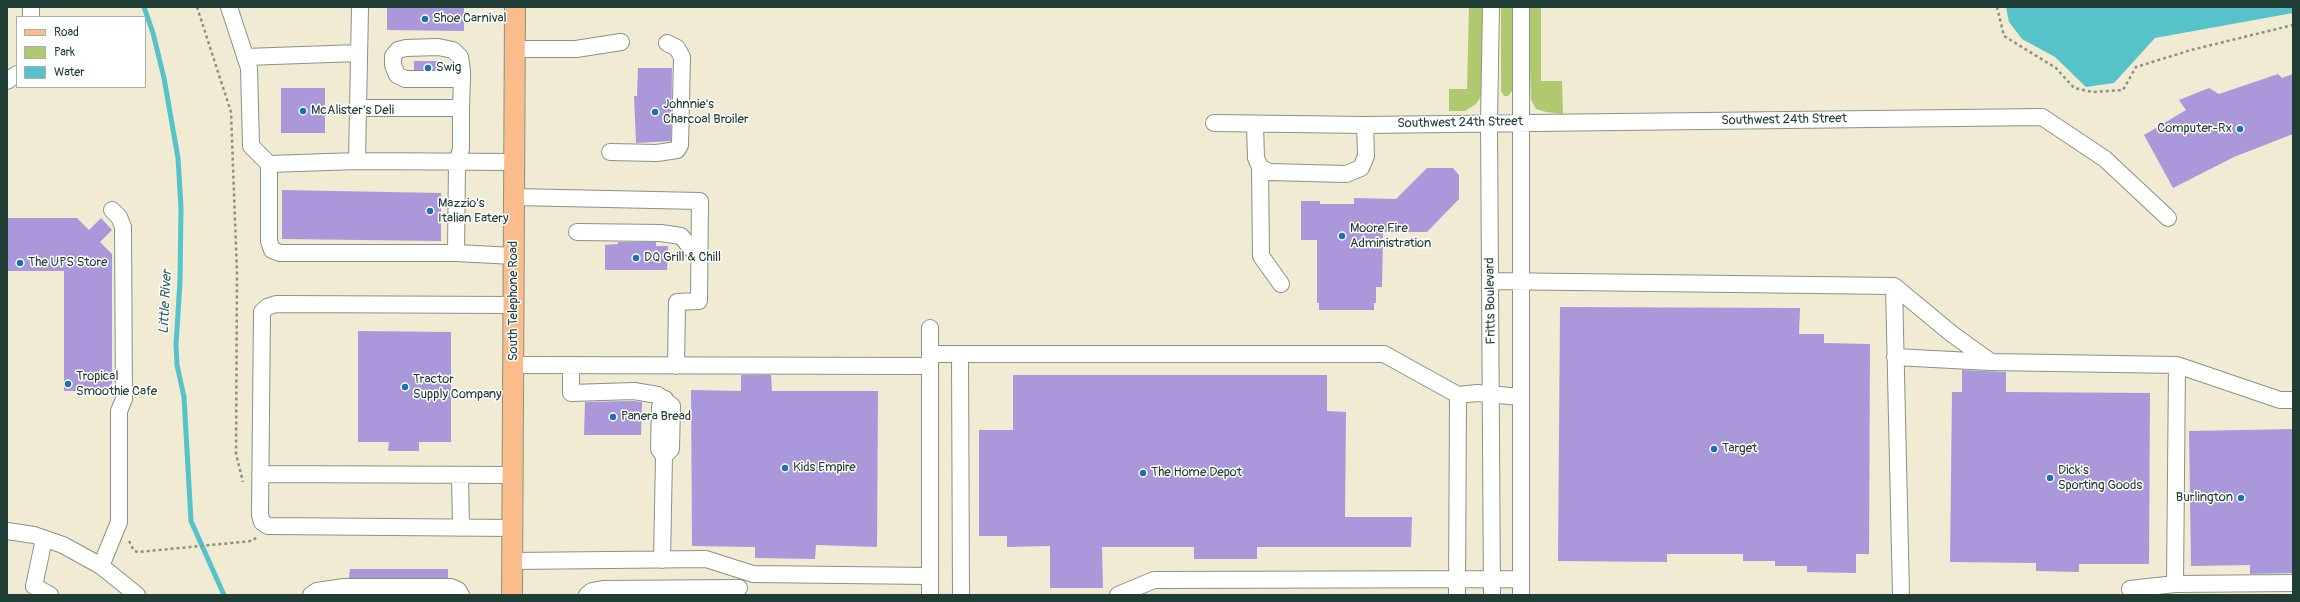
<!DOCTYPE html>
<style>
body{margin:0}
#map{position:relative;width:2300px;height:602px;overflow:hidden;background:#f0ebd2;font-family:Pangolin,sans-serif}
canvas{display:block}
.frame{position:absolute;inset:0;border:8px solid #1f3d34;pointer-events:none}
.legend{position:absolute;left:16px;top:16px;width:130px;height:72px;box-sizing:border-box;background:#fff;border:1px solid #a5b1ae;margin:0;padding:5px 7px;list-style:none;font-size:12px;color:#1f3d34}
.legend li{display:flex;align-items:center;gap:8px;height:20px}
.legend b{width:20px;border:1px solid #a5b1ae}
</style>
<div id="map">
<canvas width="2300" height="602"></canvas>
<div class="frame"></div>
<ul class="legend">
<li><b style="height:5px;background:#f9bc8a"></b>Road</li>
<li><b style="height:11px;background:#b1c96e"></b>Park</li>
<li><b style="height:11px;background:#56c3cb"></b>Water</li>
</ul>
</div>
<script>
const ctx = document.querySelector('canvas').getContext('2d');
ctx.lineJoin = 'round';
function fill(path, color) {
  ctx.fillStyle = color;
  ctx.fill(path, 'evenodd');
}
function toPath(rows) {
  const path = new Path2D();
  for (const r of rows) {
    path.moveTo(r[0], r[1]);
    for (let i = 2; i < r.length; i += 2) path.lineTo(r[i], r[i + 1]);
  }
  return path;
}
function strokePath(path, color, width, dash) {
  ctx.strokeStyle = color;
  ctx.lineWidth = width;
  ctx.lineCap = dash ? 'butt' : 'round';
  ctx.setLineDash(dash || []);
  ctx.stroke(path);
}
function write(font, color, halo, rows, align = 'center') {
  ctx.font = font + ' Pangolin,sans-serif';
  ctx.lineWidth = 3;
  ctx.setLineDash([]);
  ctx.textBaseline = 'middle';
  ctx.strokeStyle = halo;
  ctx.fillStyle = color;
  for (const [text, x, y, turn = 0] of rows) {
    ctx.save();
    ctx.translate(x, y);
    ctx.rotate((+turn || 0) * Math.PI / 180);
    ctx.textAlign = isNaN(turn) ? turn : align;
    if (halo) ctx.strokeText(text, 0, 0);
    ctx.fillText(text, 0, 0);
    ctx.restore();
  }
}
const green = toPath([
 [1469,7,1483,7,1482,95,1476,104,1465,111,1449,111,1449,89,1467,89],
 [1501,7,1512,7,1512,91,1508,96,1504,96,1501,91],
 [1528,7,1541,7,1541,81,1562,81,1563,114,1546,112,1536,109,1531,100]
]);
const water = toPath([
 [2006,7,2293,7,2293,13,2155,38,2114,83,2086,87,2055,57,2022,39,2009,22]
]);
const stream = toPath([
 [144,7,153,33,164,78,178,158,181,208,180,281,176,345,177,365,184,397,191,521,224,595]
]);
const building = toPath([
 [387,7,464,7,464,31,387,30],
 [414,61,441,61,441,70,414,70],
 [638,68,672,68,671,141,636,143,634,96,637,96],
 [2278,74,2282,78,2293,74,2293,134,2234,157,2173,188,2144,135,2186,110,2179,100,2209,88,2219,94],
 [281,88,325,88,325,133,281,133],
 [1427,168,1453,168,1459,175,1459,199,1427,232,1383,232,1382,287,1376,287,1376,303,1374,303,1374,310,1319,310,1319,303,1317,303,1317,240,1301,240,1301,201,1320,201,1320,204,1354,204,1354,198,1396,199],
 [282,190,441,193,441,241,282,239],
 [7,218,77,218,89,230,101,218,112,230,100,242,112,254,112,391,64,391,64,271,7,271],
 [618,242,656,242,656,246,668,246,667,270,605,270,605,245,618,244],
 [1560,307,1800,308,1799,334,1824,334,1824,343,1870,344,1869,554,1856,554,1856,573,1807,572,1807,566,1775,566,1775,561,1743,561,1743,554,1667,554,1667,562,1558,561],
 [358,331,451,332,451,442,419,442,419,451,388,451,389,442,358,442],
 [1962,370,2006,372,2006,392,2150,393,2149,564,2079,564,2079,572,2036,571,2036,563,1950,562,1952,392,1962,392],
 [741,375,771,375,772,391,878,391,877,547,816,545,815,559,755,558,755,547,692,546,691,390,741,391],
 [1013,375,1327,375,1327,411,1346,412,1345,517,1412,517,1411,547,1257,547,1257,559,1194,559,1194,547,1102,547,1103,588,1050,588,1050,546,1007,547,1007,536,979,536,979,430,1013,430],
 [633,401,642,402,641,435,584,435,585,402],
 [2293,429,2293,573,2250,574,2250,565,2191,566,2189,431],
 [350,569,448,569,448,578,349,578]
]);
const path = toPath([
 [197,7,231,112,237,274,236,454,243,482],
 [1997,7,2004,36,2056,68,2074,88,2093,92,2123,90,2136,67,2191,50,2293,25],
 [129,541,134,551,138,552,252,541,257,537]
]);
const minor = toPath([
 [229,7,249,68,251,146,269,164,357,161],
 [360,7,357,161,514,162],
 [1491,7,1489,122,1492,595],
 [31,17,31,7],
 [514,49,576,49,621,42],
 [245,57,359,53],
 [7,81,17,74],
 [358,108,461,108,461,149,457,162,456,253],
 [461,108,462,79,462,71,460,57,453,50,438,47,406,48,398,50,393,56,393,65,397,75,405,79,462,79],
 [1214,123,1365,125,2042,117,2105,159,2168,218],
 [1255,124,1256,158,1260,167,1269,172,1346,174,1361,168,1366,156,1365,125],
 [610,152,657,153,677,150,680,145,682,57,677,48,667,43],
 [269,164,269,241,272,250,280,253,456,253,514,256],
 [1260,167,1261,256,1281,284],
 [514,197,700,201,699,301,677,302,676,366],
 [577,232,661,233,681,236,700,259],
 [1491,281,1894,286,1901,595],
 [1894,286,1952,334,1991,362,2177,365,2175,584,2130,589],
 [930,328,930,595],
 [930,354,1384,354,1458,395,1477,393,1521,397],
 [960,354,961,595],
 [1895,357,1990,362],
 [514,365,930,366],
 [571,365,571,393,634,391,658,395,672,406,671,449,664,456,662,560],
 [2177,365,2280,400,2293,400],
 [664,456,659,449,660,407,665,399],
 [260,474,513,475],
 [460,475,461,528],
 [513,528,268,526,262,522,260,515,262,312,267,307,276,304,514,305],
 [7,531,34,535,63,545,101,566,137,595],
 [44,539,34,586,50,595],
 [513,561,706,559,753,574,930,576],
 [101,566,119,522,119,411,124,399,123,227,119,217,112,210],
 [2175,584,2293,583],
 [311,595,317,591,344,587,451,587,458,590,461,595],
 [587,595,592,591,603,589,739,588],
 [1118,595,1154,580,1521,579],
 [1457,595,1458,395],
 [1521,595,1521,7]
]);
const major = toPath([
 [512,595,515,7]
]);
const markers = [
 [425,19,4,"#1f6fb2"],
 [428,68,4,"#1f6fb2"],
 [303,111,4,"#1f6fb2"],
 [655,112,4,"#1f6fb2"],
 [2240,129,4,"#1f6fb2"],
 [430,211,4,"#1f6fb2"],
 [1342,236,4,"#1f6fb2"],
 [636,258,4,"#1f6fb2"],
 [20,263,4,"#1f6fb2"],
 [68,384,4,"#1f6fb2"],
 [405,387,4,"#1f6fb2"],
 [613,417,4,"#1f6fb2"],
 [1714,449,4,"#1f6fb2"],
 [785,468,4,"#1f6fb2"],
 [1143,473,4,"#1f6fb2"],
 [2050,478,4,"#1f6fb2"],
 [2241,498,4,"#1f6fb2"]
];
const poiNames = [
 ["Shoe Carnival",433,19],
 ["Swig",436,68],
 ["Johnnie's",663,105],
 ["Charcoal Broiler",663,120],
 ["McAlister's Deli",311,111],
 ["Computer-Rx",2232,129,"right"],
 ["Mazzio's",438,204],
 ["Italian Eatery",438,219],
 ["Moore Fire",1350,229],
 ["Administration",1350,244],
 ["DQ Grill & Chill",644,258],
 ["The UPS Store",28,263],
 ["Tropical",76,377],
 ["Smoothie Cafe",76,392],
 ["Tractor",413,380],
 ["Supply Company",413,395],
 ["Panera Bread",621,417],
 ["Target",1722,449],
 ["Kids Empire",793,468],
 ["Dick's",2058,471],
 ["Sporting Goods",2058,486],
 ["The Home Depot",1151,473],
 ["Burlington",2233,498,"right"]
];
const streetNames = [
 ["Southwest 24th Street",1784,120,-1],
 ["Southwest 24th Street",1460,123,-1],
 ["South Telephone Road",514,301,-90],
 ["Fritts Boulevard",1491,301,-91]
];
const waterNames = [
 ["Little River",166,302,-87]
];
fill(green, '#b1c96e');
fill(water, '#56c3cb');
strokePath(stream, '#56c3cb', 5);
fill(building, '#aa98db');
strokePath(minor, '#889483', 18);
strokePath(major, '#889483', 22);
strokePath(path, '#889483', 2.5, [3, 3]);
strokePath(minor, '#fff', 16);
strokePath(major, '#f9bc8a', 20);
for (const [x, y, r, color] of markers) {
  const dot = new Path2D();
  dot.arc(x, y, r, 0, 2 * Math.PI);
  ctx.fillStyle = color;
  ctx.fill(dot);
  strokePath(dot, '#fff', 1.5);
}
write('13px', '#1f3d34', '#fff', poiNames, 'left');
write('13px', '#1f3d34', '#fff', streetNames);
write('italic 14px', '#306561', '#fff', waterNames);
</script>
